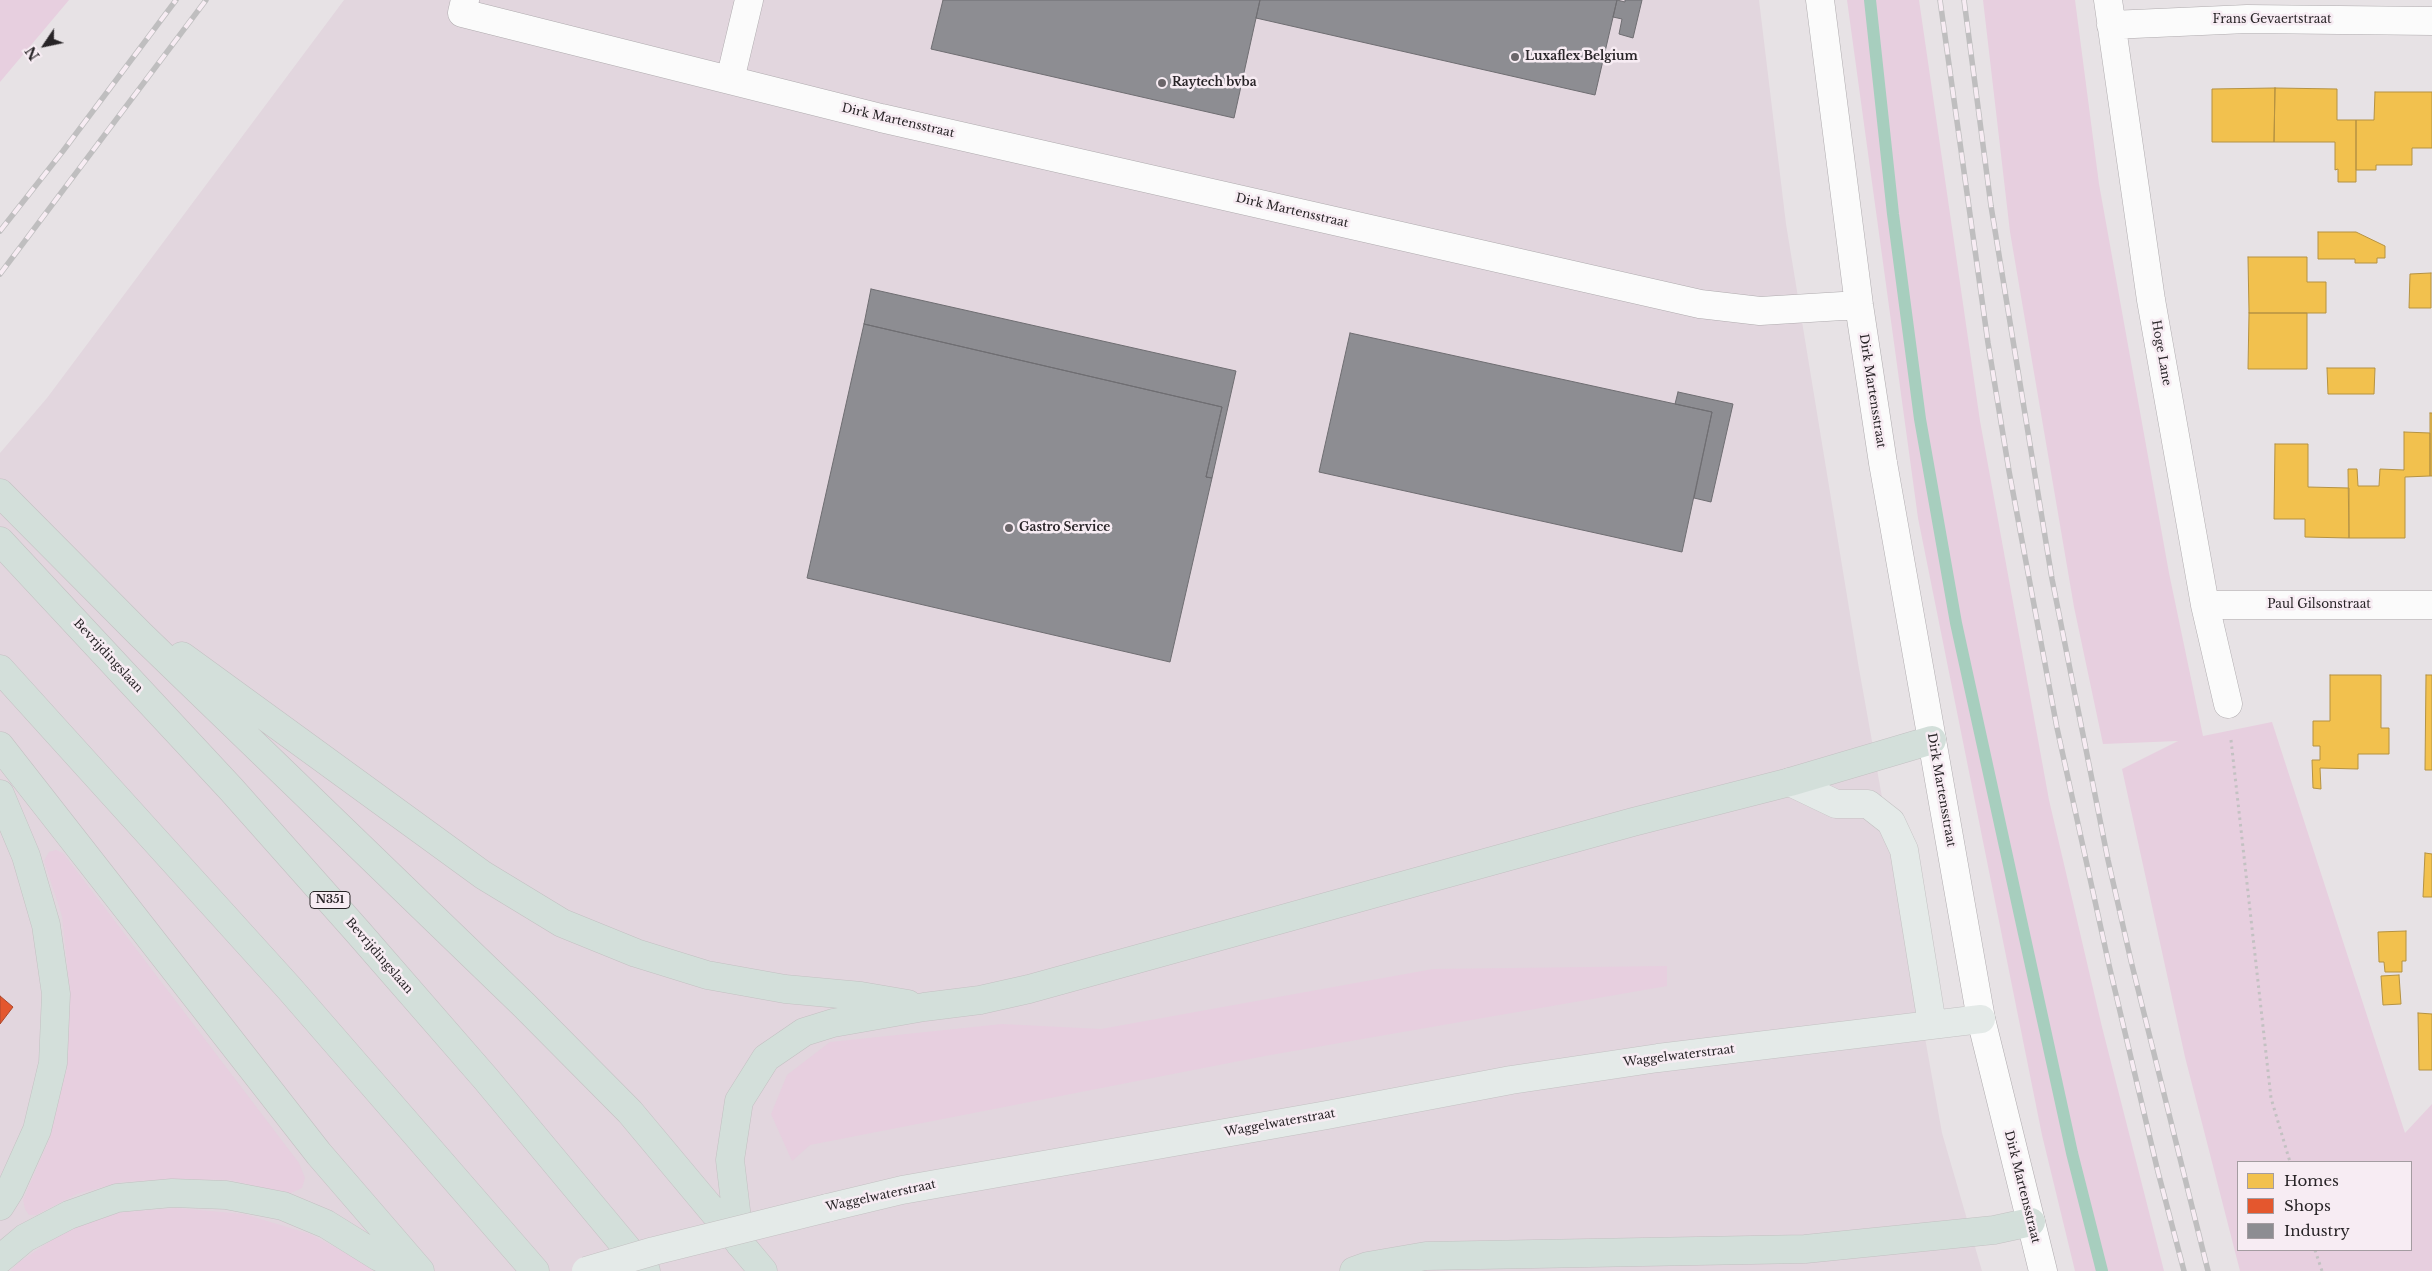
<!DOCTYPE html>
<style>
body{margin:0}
#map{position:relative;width:2432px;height:1271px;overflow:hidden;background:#e7e2e5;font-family:"Libre Baskerville",serif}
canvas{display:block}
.legend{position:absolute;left:2237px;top:1161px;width:175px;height:90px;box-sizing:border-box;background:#f7ecf3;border:1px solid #a49ca1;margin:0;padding:6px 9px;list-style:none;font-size:15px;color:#282427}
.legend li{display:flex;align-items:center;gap:10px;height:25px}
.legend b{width:25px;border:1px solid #a49ca1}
.north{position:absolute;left:20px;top:20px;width:50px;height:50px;-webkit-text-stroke:4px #f7ecf3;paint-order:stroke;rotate:236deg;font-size:14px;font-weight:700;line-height:20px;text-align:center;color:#282427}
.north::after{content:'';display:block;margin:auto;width:18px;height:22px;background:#282427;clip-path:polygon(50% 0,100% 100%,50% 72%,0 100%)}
</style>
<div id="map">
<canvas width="2432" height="1271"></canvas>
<ul class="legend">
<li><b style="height:14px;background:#f2c14e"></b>Homes</li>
<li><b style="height:14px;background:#e4572e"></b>Shops</li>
<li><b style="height:14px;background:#8d8d92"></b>Industry</li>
</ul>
<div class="north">N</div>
</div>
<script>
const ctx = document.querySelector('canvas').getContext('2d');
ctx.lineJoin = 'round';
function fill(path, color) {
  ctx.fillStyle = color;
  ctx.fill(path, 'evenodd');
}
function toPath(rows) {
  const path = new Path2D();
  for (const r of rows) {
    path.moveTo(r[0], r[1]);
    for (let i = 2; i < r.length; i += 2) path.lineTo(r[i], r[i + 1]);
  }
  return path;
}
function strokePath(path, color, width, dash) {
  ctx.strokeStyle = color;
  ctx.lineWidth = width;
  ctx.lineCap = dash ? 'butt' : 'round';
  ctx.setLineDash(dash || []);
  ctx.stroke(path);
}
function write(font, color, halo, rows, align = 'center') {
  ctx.font = font + ' "Libre Baskerville",serif';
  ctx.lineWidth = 5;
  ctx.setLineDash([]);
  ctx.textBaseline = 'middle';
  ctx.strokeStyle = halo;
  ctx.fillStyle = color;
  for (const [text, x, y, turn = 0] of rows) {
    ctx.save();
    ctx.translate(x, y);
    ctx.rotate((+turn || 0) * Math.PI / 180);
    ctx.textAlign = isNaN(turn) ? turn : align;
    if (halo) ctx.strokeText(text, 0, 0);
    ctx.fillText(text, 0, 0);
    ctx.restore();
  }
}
const built = toPath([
 [344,0,1759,0,1786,224,1858,663,1942,1133,1982,1271,0,1271,0,453,47,398]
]);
const green = toPath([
 [0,0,69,0,0,82],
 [1847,0,1919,0,1980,421,2049,800,2102,1027,2164,1271,2075,1271,2042,1135,1918,518],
 [1983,0,2075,0,2099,184,2169,573,2203,736,2272,722,2405,1133,2432,1104,2432,1271,2240,1271,2185,1057,2122,769,2178,741,2103,744,2074,607,2010,232],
 [2238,1162,2411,1162,2411,1250,2238,1250],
 [56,850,63,853,299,1163,305,1178,302,1188,289,1194,230,1180,172,1179,122,1182,77,1194,36,1215,29,1215,25,1209,23,1200,49,1140,67,1068,70,991,62,916,44,861,49,852],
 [1667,966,1667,986,1265,1056,810,1145,792,1161,771,1114,787,1075,830,1042,1002,1024,1101,1029,1433,969],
 [177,1208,244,1214,310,1234,367,1264,372,1271,11,1271,18,1263,61,1234,114,1213]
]);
const homes = toPath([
 [2275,88,2337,89,2337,120,2356,120,2356,182,2338,182,2338,169,2335,170,2335,142,2274,142,2275,88],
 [2275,88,2274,142,2212,142,2212,89,2275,88],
 [2375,92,2432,92,2432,148,2412,148,2412,165,2376,165,2376,170,2356,170,2356,120,2374,120,2375,92],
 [2318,232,2356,232,2385,246,2385,258,2377,258,2377,263,2355,263,2355,259,2318,259,2318,232],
 [2248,257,2307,257,2307,282,2326,282,2326,313,2249,313,2248,257],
 [2431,273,2431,308,2409,308,2410,274,2431,273],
 [2249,313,2307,313,2307,369,2248,369,2249,313],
 [2327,368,2375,368,2374,394,2328,394,2327,368],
 [2430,413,2432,413,2432,476,2430,476,2430,413],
 [2404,432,2430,433,2430,476,2405,477,2405,538,2349,538,2348,469,2357,469,2358,486,2379,486,2380,469,2404,470,2404,432],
 [2275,444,2308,444,2308,487,2349,488,2349,538,2305,537,2305,519,2274,519,2275,444],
 [2330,675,2381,675,2381,728,2389,728,2389,754,2358,754,2358,769,2320,768,2321,789,2313,788,2312,760,2320,760,2320,746,2313,746,2313,721,2330,721,2330,675],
 [2426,675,2432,675,2432,770,2425,770,2426,675],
 [2425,853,2432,854,2432,897,2423,897,2425,853],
 [2406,931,2406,961,2402,961,2402,972,2385,972,2384,962,2379,962,2378,932,2406,931],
 [2399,975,2401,1004,2383,1005,2381,976,2399,975],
 [2418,1013,2432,1014,2432,1070,2419,1070,2418,1013]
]);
const shops = toPath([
 [0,996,13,1007,0,1024,0,996]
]);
const industry = toPath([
 [943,0,1260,0,1234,118,931,49,943,0],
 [1260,0,1617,0,1595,95,1256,18,1260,0],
 [1617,0,1625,2,1625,0,1642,0,1633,38,1619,34,1622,19,1613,17,1617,0],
 [871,289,1236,371,1212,478,1206,477,1222,407,864,324,871,289],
 [864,324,1222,407,1206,477,1212,478,1170,662,807,578,864,324],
 [1350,333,1712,412,1682,552,1319,472,1350,333],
 [1678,392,1733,404,1711,502,1694,498,1712,412,1675,404,1678,392]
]);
const stream = toPath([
 [1870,0,1893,214,1920,419,1956,623,2072,1153,2102,1271]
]);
const path = toPath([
 [2231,740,2271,1098,2290,1162],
 [2315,1250,2322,1271]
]);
const minor = toPath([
 [465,0,462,13,881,118,1700,304,1760,311,1859,305],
 [1820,0,1859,305,1883,463,1932,740,1981,1019,2043,1271],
 [2108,0,2151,300,2205,605,2228,704],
 [2111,25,2247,19,2432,21],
 [730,80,749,0],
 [2205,605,2432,605]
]);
const major = toPath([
 [1790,782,1836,804,1868,804,1891,822,1904,850,1932,1024],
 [827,1208,902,1190,1327,1115,1511,1080,1658,1058,1981,1019]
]);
const highway = toPath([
 [0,493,140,634,524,1005,630,1112,763,1271],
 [0,541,231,789,358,932,486,1079,646,1271],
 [182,656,483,875,562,923,636,953,707,975,785,989,861,996,908,1004],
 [0,669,289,988,535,1271],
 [0,746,319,1154,420,1271],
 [0,794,26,856,46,925,56,994,53,1063,37,1130,10,1190,0,1206],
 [740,1244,730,1160,739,1101,766,1058,804,1032,833,1023,924,1007,980,1000,1029,989,1633,822,1790,782,1932,740],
 [0,1259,25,1238,69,1215,117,1198,172,1193,226,1195,283,1206,326,1224,379,1257,407,1271],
 [1354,1271,1368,1266,1426,1256,1805,1249,1994,1230,2031,1222]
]);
const rail = toPath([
 [1940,0,1988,343,2009,471,2057,728,2109,965,2158,1172,2184,1271],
 [1964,0,1991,206,2052,579,2108,860,2131,961,2208,1271],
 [0,231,63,151,176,0],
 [0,274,206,0]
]);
const majorBridge = toPath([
 [586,1271,654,1251,827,1208]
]);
const markers = [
 [1515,57,5,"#6b666a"],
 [1162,83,5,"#6b666a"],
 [1009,528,5,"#6b666a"]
];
const shields = [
 [330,900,40]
];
const shieldNames = [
 ["N351",330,900]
];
const streetNames = [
 ["Frans Gevaertstraat",2272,20],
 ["Dirk Martensstraat",898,121,13],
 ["Dirk Martensstraat",1292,211,13],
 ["Hoge Lane",2161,353,80],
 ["Dirk Martensstraat",1872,391,81],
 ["Paul Gilsonstraat",2319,605],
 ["Bevrijdingslaan",108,656,47],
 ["Dirk Martensstraat",1941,790,80],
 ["Bevrijdingslaan",379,956,49],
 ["Waggelwaterstraat",1679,1056,-7],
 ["Waggelwaterstraat",1280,1123,-10],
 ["Dirk Martensstraat",2022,1187,76],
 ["Waggelwaterstraat",881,1196,-12]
];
const poiNames = [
 ["Luxaflex Belgium",1525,57],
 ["Raytech bvba",1172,83],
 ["Gastro Service",1019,528]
];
fill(built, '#e2d6de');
fill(green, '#e7cfdf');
fill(homes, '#f2c14e');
strokePath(homes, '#b59242', 1);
fill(shops, '#e4572e');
strokePath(shops, '#ac482c', 1);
fill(industry, '#8d8d92');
strokePath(industry, '#6f6e72', 1);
strokePath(stream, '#a7cebe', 12);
strokePath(minor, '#afabae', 29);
strokePath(major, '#c3c1c2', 29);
strokePath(highway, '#c3c1c2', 29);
strokePath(path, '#c3c1c2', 3, [2.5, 4]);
strokePath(minor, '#fbfbfb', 28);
strokePath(major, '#e4eae8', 28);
strokePath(highway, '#d3dfda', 28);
strokePath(rail, '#bfbebf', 5.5);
strokePath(rail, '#f7ecf3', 4, [11]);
strokePath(majorBridge, '#c3c1c2', 29, []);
strokePath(majorBridge, '#e4eae8', 28);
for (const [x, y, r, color] of markers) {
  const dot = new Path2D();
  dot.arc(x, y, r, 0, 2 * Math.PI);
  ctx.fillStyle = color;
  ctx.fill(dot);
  strokePath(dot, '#f7ecf3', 2);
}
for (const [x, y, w] of shields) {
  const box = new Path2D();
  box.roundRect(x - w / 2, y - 8.5, w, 17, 4);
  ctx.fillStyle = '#f7ecf3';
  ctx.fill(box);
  strokePath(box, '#282427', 1);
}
write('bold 11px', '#282427', null, shieldNames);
write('12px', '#282427', '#f7ecf3', streetNames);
write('bold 12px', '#282427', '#f7ecf3', poiNames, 'left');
</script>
